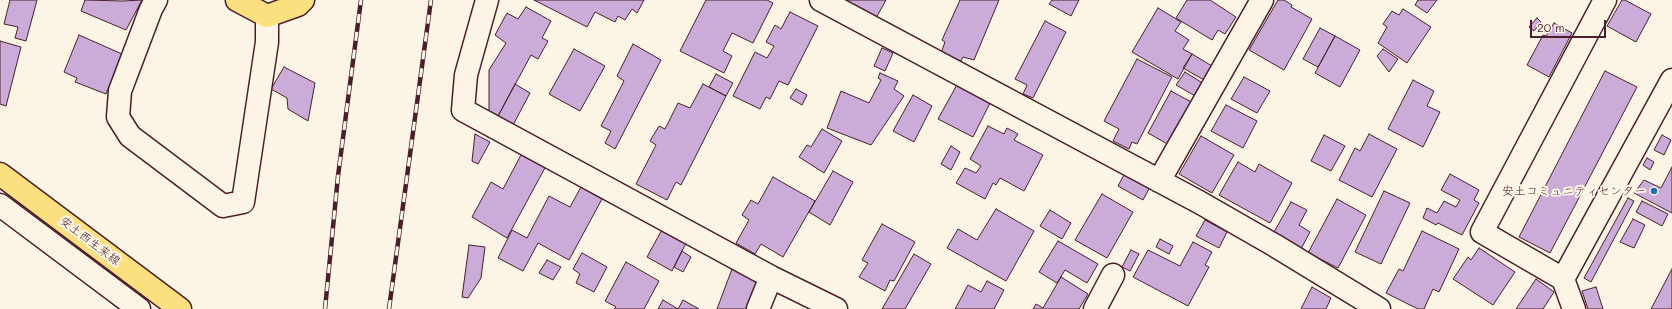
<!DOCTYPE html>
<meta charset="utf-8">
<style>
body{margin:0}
#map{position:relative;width:1672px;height:309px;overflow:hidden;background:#fcf5e5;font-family:Mali,sans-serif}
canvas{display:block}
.scale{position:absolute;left:1530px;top:20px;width:76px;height:18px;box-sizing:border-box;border:2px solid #4a1f2b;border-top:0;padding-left:5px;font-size:12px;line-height:14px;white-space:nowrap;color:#4a1f2b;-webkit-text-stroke:3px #fcf5e5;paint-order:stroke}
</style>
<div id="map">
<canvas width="1672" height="309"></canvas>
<div class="scale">20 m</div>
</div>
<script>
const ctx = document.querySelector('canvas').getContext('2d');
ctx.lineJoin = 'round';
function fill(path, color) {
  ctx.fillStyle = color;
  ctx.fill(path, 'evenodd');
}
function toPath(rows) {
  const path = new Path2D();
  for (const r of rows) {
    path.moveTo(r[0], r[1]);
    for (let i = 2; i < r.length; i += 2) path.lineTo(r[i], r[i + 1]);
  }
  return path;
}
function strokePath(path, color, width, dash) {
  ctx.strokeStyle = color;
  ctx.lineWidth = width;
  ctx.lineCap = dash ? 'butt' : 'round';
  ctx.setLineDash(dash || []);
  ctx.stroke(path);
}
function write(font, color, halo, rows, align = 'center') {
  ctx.font = font + ' Mali,"Klee One",sans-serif';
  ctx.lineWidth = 4;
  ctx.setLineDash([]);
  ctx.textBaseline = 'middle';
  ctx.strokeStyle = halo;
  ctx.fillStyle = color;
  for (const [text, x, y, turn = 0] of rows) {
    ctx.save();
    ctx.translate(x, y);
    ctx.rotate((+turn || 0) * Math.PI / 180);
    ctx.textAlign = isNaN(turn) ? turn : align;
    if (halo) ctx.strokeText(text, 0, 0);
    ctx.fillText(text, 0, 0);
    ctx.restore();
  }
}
const building = toPath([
 [10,0,37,0,26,41,15,38,18,27,4,24,10,0],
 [85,0,123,1,142,0,126,30,81,11,85,0],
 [534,0,644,0,637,13,632,9,625,20,618,16,615,22,595,12,587,27,534,0],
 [706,0,767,0,773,3,753,43,732,33,723,51,732,56,724,73,680,51,706,0],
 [837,0,886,0,875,20,837,0],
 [960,0,999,0,974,60,963,57,961,61,941,53,945,42,942,40,960,0],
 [1052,0,1079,0,1071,16,1049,4,1052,0],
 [1187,0,1210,0,1236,17,1225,34,1218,30,1212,40,1176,18,1187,0],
 [1278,0,1284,0,1292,5,1291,7,1312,19,1284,70,1249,50,1278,0],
 [1418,0,1437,0,1427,13,1415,5,1418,0],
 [1622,0,1625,0,1651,14,1636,42,1607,26,1622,0],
 [526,7,551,21,542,38,548,41,538,59,531,55,497,118,489,114,489,70,506,43,495,35,507,13,518,19,526,7],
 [1158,8,1181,22,1175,31,1189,40,1183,49,1192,54,1178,79,1132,52,1158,8],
 [1403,9,1431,27,1407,63,1378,43,1387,27,1383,24,1392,11,1399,15,1403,9],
 [790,12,818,26,788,85,779,81,770,99,766,97,760,109,733,96,755,52,767,58,774,46,766,42,775,25,781,29,790,12],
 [1537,18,1541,22,1534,31,1529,27,1537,18],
 [1045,21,1066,32,1033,98,1023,94,1027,85,1015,79,1045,21],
 [1554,23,1572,33,1549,77,1527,65,1543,35,1546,36,1554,23],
 [1320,28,1335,36,1318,67,1303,59,1320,28],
 [79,35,122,54,106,94,75,82,77,78,64,72,79,35],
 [1335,36,1360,50,1340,87,1315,73,1335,36],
 [0,41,21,47,6,106,0,104,0,41],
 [633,44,661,60,615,149,605,143,611,131,601,126,624,81,617,76,633,44],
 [882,48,893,53,885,71,874,66,882,48],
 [574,49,605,66,580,111,549,94,574,49],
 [1383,49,1398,59,1389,72,1377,56,1383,49],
 [1192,54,1212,66,1204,80,1183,68,1192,54],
 [1137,59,1172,77,1137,144,1132,142,1129,149,1113,141,1119,129,1104,121,1137,59],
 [284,67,315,83,308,121,288,109,287,98,271,89,284,67],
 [1605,71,1637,87,1550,253,1519,237,1605,71],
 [1185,72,1204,84,1197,97,1176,85,1185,72],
 [880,73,898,81,894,89,904,96,871,145,827,128,841,91,869,103,881,80,878,78,880,73],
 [716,74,733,83,726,96,709,87,716,74],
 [1244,77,1270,91,1257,113,1231,99,1244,77],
 [1413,80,1434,91,1427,106,1440,112,1423,147,1388,129,1413,80],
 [958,83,991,101,973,137,938,119,958,83],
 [515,84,530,93,512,127,497,118,515,84],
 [703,84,726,96,681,185,676,182,667,200,636,184,656,145,650,141,659,126,665,129,678,103,690,108,703,84],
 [796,89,807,95,802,105,790,98,796,89],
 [1171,91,1195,104,1171,146,1148,133,1171,91],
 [913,95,932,106,914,142,893,131,913,95],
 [1226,105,1257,121,1243,148,1211,131,1226,105],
 [988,126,1004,134,1007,128,1018,134,1014,140,1043,155,1024,191,1000,178,996,185,993,183,985,199,956,183,965,168,976,173,981,166,970,159,988,126],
 [822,129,842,141,824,173,799,157,807,145,811,147,822,129],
 [475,134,490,142,478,164,472,161,475,134],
 [1369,134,1397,149,1372,197,1339,180,1355,148,1360,151,1369,134],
 [1324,135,1345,146,1331,171,1311,161,1324,135],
 [1662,135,1671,140,1664,155,1654,150,1662,135],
 [1201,136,1234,155,1212,193,1179,174,1201,136],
 [951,146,960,152,951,170,941,164,951,146],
 [522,153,546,166,507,238,472,217,491,182,503,189,522,153],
 [1647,158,1654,162,1650,170,1643,165,1647,158],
 [1238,162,1255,172,1259,164,1292,183,1270,223,1219,195,1238,162],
 [1672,167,1672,213,1634,193,1644,180,1661,188,1672,167],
 [833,171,853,182,830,225,809,212,833,171],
 [1126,171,1151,185,1143,200,1118,186,1126,171],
 [1450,174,1479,190,1474,200,1479,203,1462,235,1438,223,1436,225,1423,218,1427,208,1437,213,1444,201,1456,207,1460,200,1441,190,1450,174],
 [773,177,815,201,783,257,761,244,755,254,736,243,749,220,742,215,751,200,758,204,773,177],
 [581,187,602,199,569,260,538,243,523,271,498,258,512,230,527,238,549,196,570,207,581,187],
 [1384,191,1410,203,1381,264,1355,252,1384,191],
 [1102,194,1133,212,1107,258,1075,240,1102,194],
 [1628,198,1634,201,1591,282,1584,278,1628,198],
 [1337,199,1366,215,1338,268,1308,253,1337,199],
 [1642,201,1668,214,1662,226,1636,212,1642,201],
 [1291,202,1307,210,1299,225,1310,232,1301,249,1274,232,1291,202],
 [996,209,1034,231,1006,281,947,248,958,229,977,240,996,209],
 [1050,210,1071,223,1062,239,1040,226,1050,210],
 [1633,219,1645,225,1634,248,1620,242,1633,219],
 [1205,220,1227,232,1219,248,1196,236,1205,220],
 [882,224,915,242,894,281,890,280,885,291,859,277,868,263,862,260,882,224],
 [664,226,688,239,672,271,647,257,664,226],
 [1422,231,1459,249,1439,292,1433,289,1424,309,1418,309,1386,293,1399,269,1403,271,1422,231],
 [1160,239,1173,246,1169,254,1156,247,1160,239],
 [1058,241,1098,264,1087,283,1065,270,1057,283,1039,272,1058,241],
 [1193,242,1212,252,1205,265,1209,267,1188,306,1133,277,1148,250,1180,266,1193,242],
 [469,245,485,247,481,278,468,298,462,297,469,245],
 [1479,248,1515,272,1493,305,1453,279,1468,257,1471,260,1479,248],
 [1131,250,1139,254,1130,271,1122,267,1131,250],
 [682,251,691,257,683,272,674,267,682,251],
 [582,253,607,267,594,292,576,283,580,274,573,269,582,253],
 [914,254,931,264,905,309,882,309,914,254],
 [547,260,561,267,553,280,539,273,547,260],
 [626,262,659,281,644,309,614,309,616,307,605,301,626,262],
 [732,269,761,281,750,309,717,309,732,269],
 [1672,269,1672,309,1651,309,1672,269],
 [1061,277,1088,294,1079,309,1033,309,1036,304,1043,308,1061,277],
 [1536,279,1554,292,1543,309,1516,309,1536,279],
 [987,281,1004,290,994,309,955,309,968,285,981,292,987,281],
 [1312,287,1331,298,1326,309,1301,309,1312,287],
 [1596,287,1603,309,1588,309,1582,291,1596,287],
 [663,300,678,309,683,300,699,309,658,309,663,300]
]);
const minor = toPath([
 [156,0,151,9,120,91,118,117,130,136,223,206,243,202,267,42,267,16],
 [487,0,466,75,463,110,771,277,836,309],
 [821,0,1199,202,1274,245,1379,309],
 [1605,0,1482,232,1563,279,1672,80],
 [1159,181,1262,0],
 [0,205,139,309],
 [1563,279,1574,309],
 [758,309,771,277],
 [1095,309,1113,275]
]);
const major = toPath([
 [237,0,267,16,298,5,303,0],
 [0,174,180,309]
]);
const rail = toPath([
 [325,309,338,176,361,0],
 [389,309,431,0]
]);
const markers = [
 [1654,191,4,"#1f6fb2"]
];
const poiNames = [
 ["安土コミュニティセンター",1646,191]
];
const streetNames = [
 ["安土西生来線",90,241,37]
];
fill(building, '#cbacd8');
strokePath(building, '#4a1f2b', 1);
strokePath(minor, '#4a1f2b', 25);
strokePath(major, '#4a1f2b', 25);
strokePath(minor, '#fcf5e5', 22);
strokePath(major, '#fce080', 22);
strokePath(rail, '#4a1f2b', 4.5);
strokePath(rail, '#fcf5e5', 3, [9]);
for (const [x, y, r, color] of markers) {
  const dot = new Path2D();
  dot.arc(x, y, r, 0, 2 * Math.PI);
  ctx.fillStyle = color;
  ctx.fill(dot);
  strokePath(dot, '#fcf5e5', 1.5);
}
write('12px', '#4a1f2b', '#fcf5e5', poiNames, 'right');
write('12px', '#4a1f2b', '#fcf5e5', streetNames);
</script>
